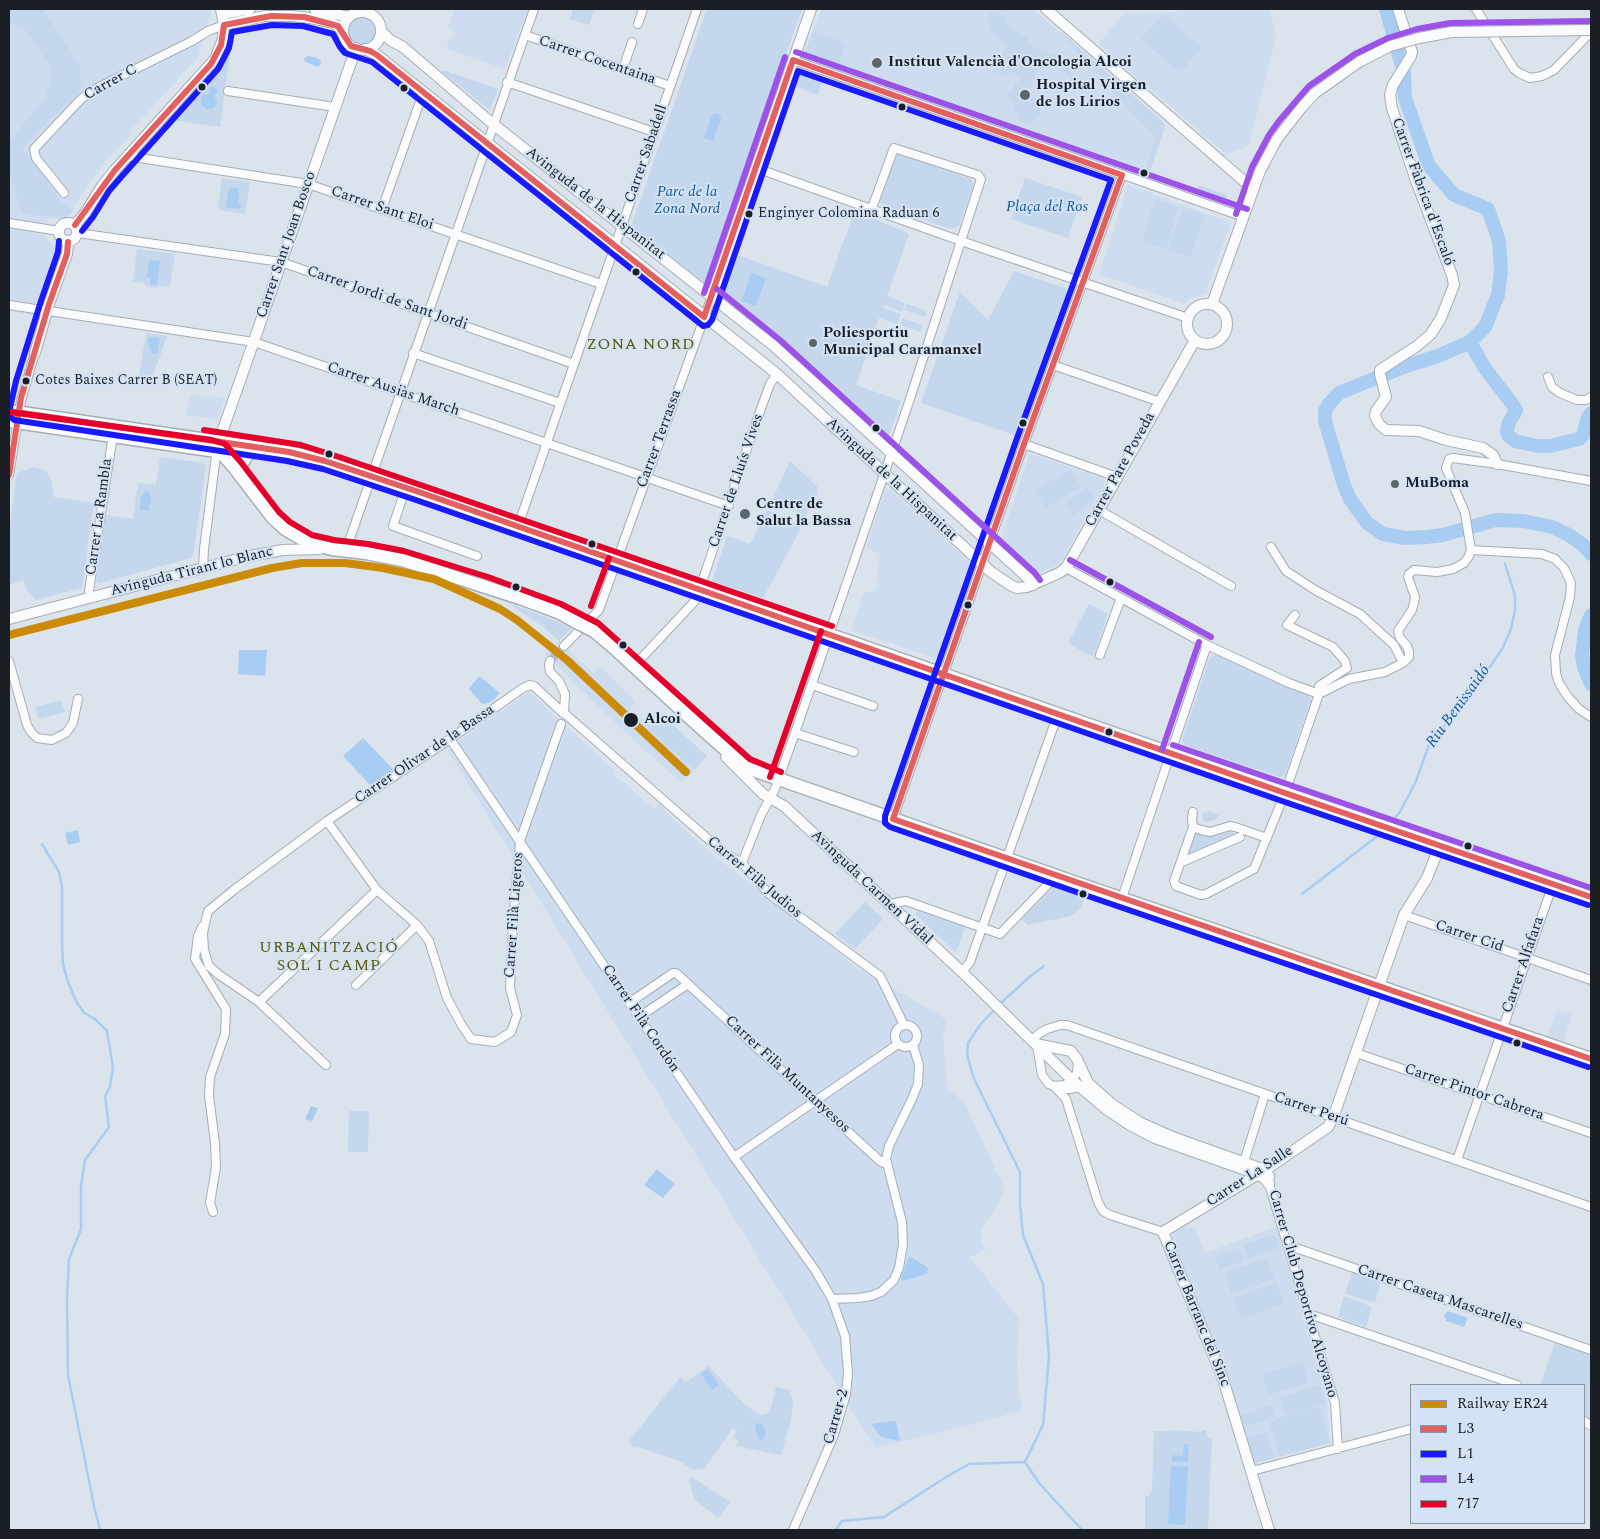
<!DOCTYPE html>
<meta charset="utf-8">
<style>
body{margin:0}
#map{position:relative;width:1600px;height:1539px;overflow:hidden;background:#dbe4ed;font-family:Spectral,serif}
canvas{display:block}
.frame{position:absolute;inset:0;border:10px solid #191f25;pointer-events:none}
.legend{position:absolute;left:1410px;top:1384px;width:175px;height:140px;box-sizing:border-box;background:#d3e3f5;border:1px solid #8995a2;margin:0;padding:6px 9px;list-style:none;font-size:15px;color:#191f25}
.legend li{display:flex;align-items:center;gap:10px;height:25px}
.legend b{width:25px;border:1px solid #8995a2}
</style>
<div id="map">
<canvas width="1600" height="1539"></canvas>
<div class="frame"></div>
<ul class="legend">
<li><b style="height:6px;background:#cb8b07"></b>Railway ER24</li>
<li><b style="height:6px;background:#e45f5f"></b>L3</li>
<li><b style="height:6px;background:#1a1aff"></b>L1</li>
<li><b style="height:6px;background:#9c51e9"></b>L4</li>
<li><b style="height:6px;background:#e4002b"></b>717</li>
</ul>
</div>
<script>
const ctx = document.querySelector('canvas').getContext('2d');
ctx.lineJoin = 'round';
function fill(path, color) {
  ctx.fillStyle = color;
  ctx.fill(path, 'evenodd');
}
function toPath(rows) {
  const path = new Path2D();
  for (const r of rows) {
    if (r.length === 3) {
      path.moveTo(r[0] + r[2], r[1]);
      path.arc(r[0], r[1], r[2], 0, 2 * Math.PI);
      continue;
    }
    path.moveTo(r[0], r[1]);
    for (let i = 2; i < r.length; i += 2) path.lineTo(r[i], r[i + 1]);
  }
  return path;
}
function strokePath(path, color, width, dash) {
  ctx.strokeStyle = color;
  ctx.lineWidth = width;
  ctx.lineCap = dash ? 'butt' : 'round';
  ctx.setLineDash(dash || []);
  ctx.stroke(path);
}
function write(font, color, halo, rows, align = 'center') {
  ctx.font = font + ' Spectral,serif';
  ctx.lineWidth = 4;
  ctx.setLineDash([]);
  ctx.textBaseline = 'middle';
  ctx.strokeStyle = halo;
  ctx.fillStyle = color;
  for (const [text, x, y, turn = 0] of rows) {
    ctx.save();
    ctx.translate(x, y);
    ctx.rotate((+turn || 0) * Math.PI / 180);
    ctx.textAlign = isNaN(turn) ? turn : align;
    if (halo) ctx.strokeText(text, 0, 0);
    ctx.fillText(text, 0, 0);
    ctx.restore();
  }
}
const built = toPath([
 [9,9,210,9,211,14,198,57,130,131,132,133,108,159,88,185,70,215,57,219,48,218,45,237,56,249,58,259,43,301,36,303,33,315,9,311],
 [454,9,528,9,505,69,446,49,454,30,448,28],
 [821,9,1033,9,1162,121,1165,126,1149,175,1005,127,804,55],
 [1189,9,1270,9,1276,37,1249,145,1227,155,1098,44,1124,14,1189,11],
 [1128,185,1231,223,1206,293,1189,299,1184,304,1099,274],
 [191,394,225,398,218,419,185,415],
 [1032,454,1103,478,1105,483,1060,564,1039,573,998,541,1002,536,1029,455],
 [890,489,971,564,972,569,942,654,937,659,851,630,863,594,876,590,880,554,866,547,885,491],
 [559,641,593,673,600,666,636,701,630,708,650,726,649,728,694,770,681,783,620,727,545,654],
 [529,692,616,771,614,774,654,809,659,804,676,823,722,862,859,969,936,1013,946,1020,943,1037,947,1088,965,1103,1004,1188,1004,1194,981,1230,981,1240,986,1249,970,1257,1019,1319,1017,1362,1018,1385,1022,1410,966,1426,875,1448,447,749],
 [1557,1009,1572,1014,1563,1042,1547,1036],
 [1184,1225,1195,1229,1205,1253,1276,1227,1327,1400,1330,1443,1253,1464,1201,1313,1172,1237,1173,1232]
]);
const green = toPath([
 [9,9,43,9,81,67,80,91,22,148,55,191,58,200,73,211,66,218,22,214,9,170,9,142,44,100,49,85,52,69,25,29,9,23],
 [573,9,594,10,589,25,570,19],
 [707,9,802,9,705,283,634,228,632,224],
 [993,12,1007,17,1005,22,1009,23,1008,28,1018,31,1018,34,1029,37,1027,42,1033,47,1061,57,1081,89,1079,91,1065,71,1039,64,1028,95,1044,101,1039,115,1034,121,1029,124,1022,123,1019,120,1011,100,1007,95,1007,93,1011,94,1015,82,1018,83,1021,76,1010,72,1007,76,992,72,1008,44,997,38,992,32,988,19,990,14],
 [1164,14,1202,48,1180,73,1141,39],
 [362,31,14],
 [813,30,846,43,838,67,804,55],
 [1060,31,1162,121,1165,126,1149,175,1144,174,1156,137,1111,91,1102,76,1078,54],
 [228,53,230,54,220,127,171,120,216,74],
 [443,70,498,89,490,110,442,72],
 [802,71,824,78,818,95,794,86,798,74],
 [900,154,971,179,974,184,960,224,957,227,950,229,884,206,881,203,880,197,895,157],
 [222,178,250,182,245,214,220,210,220,209,218,208],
 [1025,178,1082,197,1068,238,1011,219],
 [1199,185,1227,195,1225,202,1197,193],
 [1155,199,1179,207,1166,249,1142,241],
 [1183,207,1205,215,1190,258,1168,250],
 [855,210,909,234,887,296,905,303,902,312,884,305,883,308,901,314,897,324,879,318,856,385,901,401,889,436,884,436,832,386,723,296,722,293,735,254,827,287],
 [137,249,175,254,170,287,159,286,156,288,148,287,144,283,133,282],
 [1014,271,1068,289,1017,436,921,403,960,292,988,320],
 [907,304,927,311,925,317,905,310],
 [902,318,922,325,920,332,900,325],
 [146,333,167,336,151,381,146,381,146,377,139,376],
 [160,457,204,463,206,468,193,556,191,558,100,583,96,581,106,515,133,519,138,483,156,485],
 [790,461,817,486,818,493,800,527,799,532,763,598,712,581,727,536,750,544,767,510,798,524,802,514,796,511,798,508,792,505,789,509,772,500],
 [34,467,45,470,51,479,54,497,94,503,82,588,36,600,27,591,23,580,9,585,9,533,17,473],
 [1071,469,1081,487,1045,508,1035,490],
 [1087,488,1095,499,1073,515,1065,504],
 [506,602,551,619,572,628,559,641,542,626],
 [1089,604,1108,614,1094,655,1091,656,1068,643],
 [1216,655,1309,694,1311,700,1285,775,1280,777,1184,745,1182,739,1210,657],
 [61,700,65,712,38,719,35,707],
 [661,714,707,756,694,770,648,728],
 [1209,811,1218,815,1218,819,1207,822,1204,821,1202,817,1203,813],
 [1232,830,1233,833,1239,835,1189,854,1188,851,1196,832,1206,835],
 [1057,884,1085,894,1082,907,1071,916,1027,925,1022,919],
 [865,902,883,919,855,949,835,934],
 [918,911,965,927,956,953,915,914],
 [349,1111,369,1111,368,1152,348,1152],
 [1274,1234,1279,1248,1248,1259,1243,1245],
 [1240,1248,1244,1261,1220,1269,1215,1256],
 [1267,1258,1275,1279,1231,1294,1224,1273],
 [1352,1272,1381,1282,1375,1303,1345,1294],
 [1276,1282,1284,1303,1241,1320,1233,1298],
 [1344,1296,1372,1307,1366,1327,1338,1317],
 [1555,1342,1591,1355,1591,1420,1584,1415,1584,1385,1540,1385],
 [1303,1362,1308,1383,1268,1395,1262,1374],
 [709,1366,743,1403,760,1415,768,1413,772,1404,776,1387,790,1390,793,1402,791,1420,781,1455,736,1446,739,1441,733,1437,737,1431,733,1428,705,1468,694,1470,679,1461,642,1448,632,1447,629,1441,680,1377,686,1382],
 [1320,1385,1326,1403,1285,1415,1280,1397],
 [1271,1405,1275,1417,1245,1427,1241,1415],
 [1319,1406,1330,1443,1279,1457,1269,1421],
 [1172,1430,1201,1432,1202,1430,1207,1430,1207,1436,1212,1439,1208,1530,1145,1530,1145,1496,1149,1496,1150,1491,1152,1491,1154,1431,1171,1431],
 [1267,1432,1274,1458,1253,1464,1245,1438],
 [692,1477,730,1502,718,1518,694,1499,689,1480]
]);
const water = toPath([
 [309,56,318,58,321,61,320,65,317,67,304,61,305,57],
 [213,86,217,89,218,92,214,95,217,102,214,108,207,109,202,105,201,99,203,95,209,94,209,88],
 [716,113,720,115,721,119,713,141,704,138,712,115],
 [229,187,239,189,238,203,241,203,240,209,226,207],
 [149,260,160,261,157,285,150,284,151,278,147,278],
 [751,273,766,278,756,306,742,301],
 [151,337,160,338,157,354,152,354,148,341,147,339],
 [148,491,150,494,150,496,151,497,149,511,140,510,141,495,143,495,145,492],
 [239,650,267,650,265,676,238,674],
 [479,676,500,693,491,702,482,704,469,689],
 [363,738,394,770,372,787,343,756],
 [78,830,80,842,68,845,65,833],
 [311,1106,318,1108,312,1121,305,1119],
 [657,1169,675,1184,663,1198,644,1185],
 [909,1256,928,1268,927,1274,903,1281,901,1279],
 [1448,1311,1468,1318,1464,1327,1446,1321,1444,1315],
 [708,1369,719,1385,712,1390,701,1374],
 [896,1421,900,1441,881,1437,871,1424],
 [758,1423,763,1425,766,1432,763,1440,758,1439,757,1433,755,1429,755,1424],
 [1184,1444,1189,1445,1188,1462,1172,1461,1172,1455,1183,1456],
 [1171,1466,1188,1467,1185,1525,1168,1524]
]);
const stream = toPath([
 [1389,825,1400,812,1416,781,1429,745,1481,680,1502,649,1511,629,1515,610,1515,595,1505,564],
 [42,844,59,872,62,886,62,942,63,964,68,982,76,1001,84,1013,95,1019,107,1031,113,1067,110,1087,105,1096,109,1127,85,1160,81,1186,81,1229,69,1259,67,1298,68,1375,94,1506,100,1530],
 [1302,894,1384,831],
 [999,1005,1028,978,1044,966],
 [995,1009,980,1025,968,1043,967,1055,974,1079,1020,1172,1020,1204,1023,1235,1043,1284,1049,1356,1043,1425,1025,1462],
 [1025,1462,1039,1483,1082,1530],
 [836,1530,842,1521,884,1517,943,1479,969,1464,1025,1462]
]);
const river = toPath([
 [1386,9,1404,73,1405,98,1429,166,1454,195,1488,209,1499,241,1501,270,1498,295,1485,327,1470,342,1438,356,1406,366,1339,393,1329,404,1325,411,1325,421,1344,485,1350,499,1367,523,1383,534,1405,538,1426,537,1443,535,1495,520,1524,521,1552,527,1569,535,1583,545,1591,554],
 [1470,342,1484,367,1513,405,1516,410,1514,414,1508,424,1507,432,1508,435,1515,441,1538,446,1550,446,1579,439,1583,435,1588,417,1591,413],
 [1591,615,1585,630,1582,655,1584,667,1591,684]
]);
const minorTunnel = toPath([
 [550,661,564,646]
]);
const minor = toPath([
 [1476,9,1514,69,1519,73,1530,78,1542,76,1554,70,1591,32],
 [367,13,368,9],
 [638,24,643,9],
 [525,35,670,86],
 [793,60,1244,217],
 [623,69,632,42],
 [507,82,654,132],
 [228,91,335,107],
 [127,156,308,184,601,284],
 [756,168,961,241,1188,318],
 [64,193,36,158,34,149,81,99,93,90,192,41,208,31,224,25],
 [382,209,423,93],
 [9,223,59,231],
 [78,233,281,262,574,364],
 [9,305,254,342,729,506],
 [413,353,560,403],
 [1053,365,1160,402],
 [1548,377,1552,387,1560,393,1577,400,1586,400,1591,397],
 [1024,444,1117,477],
 [9,475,21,401,35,353],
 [406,487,393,526,477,556],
 [1099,510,1231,586],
 [518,526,697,9],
 [1271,547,1286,571,1315,590,1360,614,1394,645,1403,663],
 [346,550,534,9],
 [1471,550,1542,554,1555,559,1564,568,1571,583,1570,597,1555,655,1556,673,1559,683,1568,697,1579,709,1591,717],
 [203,568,204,549,217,448],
 [1066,568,1207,645,1289,683,1319,694],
 [91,598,89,591,113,435],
 [564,646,599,610,712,296],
 [1100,655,1121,598],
 [9,661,27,725,31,732,37,738,52,740,66,733,73,723,78,699],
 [550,661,549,665,550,672,559,681,565,694,564,713],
 [634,666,694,602,697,597,755,425,770,384,777,374],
 [812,685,873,706],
 [1319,694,1349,679,1385,672,1403,663,1409,657,1409,652,1407,646,1400,638,1398,631,1412,610,1414,603,1415,597,1408,577,1409,574,1414,570,1437,572,1453,569,1464,563,1469,556,1471,550,1465,513,1446,468,1449,459,1453,458,1497,464,1591,481],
 [564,713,723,852,742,863,768,893,880,976,904,1025],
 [795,733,854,752],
 [450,739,734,1157,815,1270,832,1299,845,1336,848,1373,846,1394,834,1435,793,1530],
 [1193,812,1192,819,1193,827,1174,881,1176,886,1201,895,1206,894,1254,869,1285,793,1319,694,1319,686,1347,668,1345,661,1333,647,1287,625,1295,615],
 [893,819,1024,444,1122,175],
 [327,821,377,890,417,925,429,941,447,998,461,1024,471,1039,495,1042,511,1032,517,1015,510,988,513,922,520,841,561,724],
 [1193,827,1201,830,1210,832,1230,826,1235,827,1267,838],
 [1182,862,1240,837],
 [742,863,761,815,775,789,795,733,909,402,981,179,978,175,894,148,872,208],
 [1122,898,1207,645],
 [889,904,906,901,1000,934,1056,876],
 [1404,915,1591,980],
 [202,927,198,936,195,959,226,1009,225,1034,210,1077,209,1096,215,1143,216,1167,210,1203,213,1212],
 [962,972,970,962,1058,714],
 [356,985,417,925],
 [259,1002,377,890],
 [629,1003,673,973,676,973,881,1162,887,1164],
 [639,1017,688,984],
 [906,1036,11],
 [1032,1040,1040,1033,1047,1029,1060,1025,1067,1025,1591,1207],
 [1037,1045,1042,1075,1049,1084,1054,1086,1065,1085,1072,1080,1077,1073,1078,1063],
 [1356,1053,1591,1133],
 [326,1065,259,1002,218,974,209,966,204,950,203,933,208,911,235,889,327,821,450,739,523,688,530,685,534,686,563,713],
 [1054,1086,1066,1099,1098,1202,1103,1211,1110,1215,1163,1232],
 [1059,1086,1063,1089,1070,1089,1080,1087],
 [734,1157,898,1044],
 [1457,1160,1553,884],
 [1244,1162,1265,1094],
 [1265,1170,1270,1175,1269,1184,1335,1403,1338,1449],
 [1289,1250,1296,1248,1591,1350],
 [832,1299,858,1298,871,1296,881,1292,894,1280,899,1268,903,1244,902,1222,886,1159,889,1146,912,1099,918,1084,919,1065,913,1045],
 [1309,1314,1517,1385],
 [1584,1421,1591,1426],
 [1252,1471,1411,1429]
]);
const tertiary = toPath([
 [315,9,349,17],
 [1046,9,1253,189],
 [1398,9,1412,52,1411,56,1393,85,1390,95,1392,108,1415,178,1452,275,1454,285,1441,318,1431,334,1417,346,1380,370,1380,374,1386,397,1376,411,1375,416,1379,424,1386,430,1419,431,1446,440,1483,448,1493,455,1497,464],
 [362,31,19],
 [222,14,250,9],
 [224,25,265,16,292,16,310,18,330,22,338,26,343,32],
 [381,31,390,40,403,47,493,124,774,346,1029,579,1033,585],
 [365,49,377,55,777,374,991,572,1012,586,1017,588,1027,587,1059,573,1066,568,1195,340],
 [68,232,9],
 [75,225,86,212,102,186,115,170,215,59,223,39,224,25,221,9],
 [712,296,811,9],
 [1207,324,20],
 [1212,304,1260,171,1277,139],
 [35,353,49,304,67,254,68,242],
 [219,441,356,48],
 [9,619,245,557,283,550,319,549],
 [726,757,763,794,784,806,962,972,1072,1080,1106,1109,1130,1125,1155,1138,1257,1174,1264,1178,1269,1184],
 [1036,1044,1071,1051,1077,1059,1088,1083,1113,1105,1141,1123,1175,1138,1265,1170],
 [1269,1530,1223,1379,1163,1232,1265,1170,1328,1127,1333,1118,1404,915,1427,878,1440,845]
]);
const primary = toPath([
 [9,411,289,452,325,461,419,492,1285,793,1591,897],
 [9,421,216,451,223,455,233,466,273,518,285,529,309,543,332,549,366,553,402,560,520,598,558,612,578,623],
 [240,475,242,463,247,455,262,448],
 [594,631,611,645,700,727,745,767,753,770,1085,886,1591,1059]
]);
const tertiaryBridge = toPath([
 [1277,139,1302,107,1315,93,1359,62,1390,46,1419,38,1452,32,1591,30]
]);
const primaryBridge = toPath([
 [578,623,594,631]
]);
const bus1 = toPath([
 [75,225,115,170,211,64,221,45,224,25,271,16,304,17,338,26,351,46,370,51,377,55,704,317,793,60,1122,175,1024,444,893,819,1591,1059],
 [9,411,289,452,325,461,419,492,1285,793,1591,897],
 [9,475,21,398,49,304,67,254,68,242]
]);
const bus2 = toPath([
 [82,231,93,217,109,191,122,176,218,69,229,48,232,32,272,25,303,26,333,34,340,47,345,53,372,62,703,326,708,325,712,320,798,71,1111,180,1016,441,885,816,885,823,890,827,1082,894,1588,1067],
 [59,241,58,252,41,301,16,381,9,412,11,417,14,420,287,461,323,469,416,500,1282,801,1588,905]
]);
const bus3 = toPath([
 [796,52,1247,209],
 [1236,214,1252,167,1269,135,1279,121,1309,86,1355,54,1388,38,1417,29,1450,23,1591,21],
 [717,289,780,340,1035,573,1040,580],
 [704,293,785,57],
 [1070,560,1211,637],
 [1173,745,1591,888],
 [1162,750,1199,642]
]);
const bus4 = toPath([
 [10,412,212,440,225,444,240,461,279,512,290,522,312,535,334,540,368,544,404,551,488,577,561,604,598,623,750,759,781,772],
 [204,430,301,445,339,457,832,626],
 [591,606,609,558],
 [770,777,821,631]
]);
const rail1 = toPath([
 [9,635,272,568,302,563,345,563,383,568,434,579,500,609,517,620,567,660,686,772]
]);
const markers = [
 [877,63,6,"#5d646b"],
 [202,87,4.5,"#191f25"],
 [404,88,4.5,"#191f25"],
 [1025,95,6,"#5d646b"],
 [902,107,4.5,"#191f25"],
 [1144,173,4.5,"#191f25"],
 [749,214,4.5,"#191f25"],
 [636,272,4.5,"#191f25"],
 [813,343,5,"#5d646b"],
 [26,381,4.5,"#191f25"],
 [1023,423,4.5,"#191f25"],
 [876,428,4.5,"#191f25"],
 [329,454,4.5,"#191f25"],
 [1395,484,5,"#5d646b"],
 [745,514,6,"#5d646b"],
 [592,544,4.5,"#191f25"],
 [1110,582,4.5,"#191f25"],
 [516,587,4.5,"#191f25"],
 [968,605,4.5,"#191f25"],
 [623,645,4.5,"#191f25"],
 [631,720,8,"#191f25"],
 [1109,732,4.5,"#191f25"],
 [1468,846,4.5,"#191f25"],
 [1083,894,4.5,"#191f25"],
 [1517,1043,4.5,"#191f25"]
];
const busNames = [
 ["Enginyer Colomina Raduan 6",758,214],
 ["Cotes Baixes Carrer B (SEAT)",35,381]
];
const streetNames = [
 ["Carrer Cocentaina",597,61,19],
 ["Carrer C",111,83,-29],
 ["Carrer Sabadell",647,154,-71],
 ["Carrer Fàbrica d'Escaló",1422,192,70],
 ["Avinguda de la Hispanitat",595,204,38],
 ["Carrer Sant Eloi",382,209,19],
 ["Carrer Sant Joan Bosco",287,245,-71],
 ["Carrer Jordi de Sant Jordi",387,299,19],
 ["Carrer Ausiàs March",393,390,19],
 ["Carrer Terrassa",660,439,-70],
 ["Carrer Pare Poveda",1121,470,-61],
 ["Avinguda de la Hispanitat",891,480,43],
 ["Carrer de Lluís Vives",737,481,-71],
 ["Carrer La Rambla",100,517,-82],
 ["Avinguda Tirant lo Blanc",192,572,-14],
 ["Carrer Olivar de la Bassa",425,755,-34],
 ["Carrer Filà Judios",754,878,40],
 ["Avinguda Carmen Vidal",871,888,43],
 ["Carrer Filà Ligeros",515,915,-86],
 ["Carrer Cid",1469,937,19],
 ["Carrer Alfafara",1524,965,-71],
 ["Carrer Filà Cordón",640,1019,56],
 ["Carrer Filà Muntanyesos",787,1075,43],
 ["Carrer Pintor Cabrera",1474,1093,19],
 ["Carrer Perú",1311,1110,19],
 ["Carrer La Salle",1250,1177,-33],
 ["Carrer Club Deportivo Alcoyano",1302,1294,74],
 ["Carrer Caseta Mascarelles",1440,1298,19],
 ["Carrer Barranc del Sinc",1196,1314,68],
 ["Carrer-2",837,1417,-74]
];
const poiNames = [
 ["Institut Valencià d'Oncologia Alcoi",888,63],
 ["Hospital Virgen",1036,86],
 ["de los Lirios",1036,103],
 ["Poliesportiu",823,334],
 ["Municipal Caramanxel",823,351],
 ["MuBoma",1405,484],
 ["Centre de",756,505],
 ["Salut la Bassa",756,522]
];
const parkNames = [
 ["Parc de la",687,193],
 ["Zona Nord",687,210],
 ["Plaça del Ros",1047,208]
];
const stopNames = [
 ["Alcoi",644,720]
];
const neighbourhoodNames = [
 ["ZONA NORD",641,346],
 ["URBANITZACIÓ",329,949],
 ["SOL I CAMP",329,967]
];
const waterNames = [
 ["Riu Benissaidó",1459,707,-54]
];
fill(built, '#cdddef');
fill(green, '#c4d7ed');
fill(water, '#a9ccf2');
strokePath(stream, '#a9ccf2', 2.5);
strokePath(river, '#a9ccf2', 14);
strokePath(minorTunnel, '#b4bdc5', 8, [8, 4]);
strokePath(minor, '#a6adb4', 10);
strokePath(tertiary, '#a6adb4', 12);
strokePath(primary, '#a6adb4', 15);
strokePath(minor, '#fafbfc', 8);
strokePath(tertiary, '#fafbfc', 10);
strokePath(primary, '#fafbfc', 12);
strokePath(tertiaryBridge, '#a6adb4', 12, []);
strokePath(primaryBridge, '#a6adb4', 15, []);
strokePath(tertiaryBridge, '#fafbfc', 10);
strokePath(primaryBridge, '#fafbfc', 12);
strokePath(bus1, '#e45f5f', 6);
strokePath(bus2, '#1a1aff', 6);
strokePath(bus3, '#9c51e9', 6);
strokePath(bus4, '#e4002b', 6);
strokePath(rail1, '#cb8b07', 8);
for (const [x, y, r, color] of markers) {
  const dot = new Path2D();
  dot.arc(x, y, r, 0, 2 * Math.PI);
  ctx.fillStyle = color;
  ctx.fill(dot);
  strokePath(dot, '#d3e3f5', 2);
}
write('14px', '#191f25', '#d3e3f5', busNames, 'left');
write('15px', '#191f25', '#d3e3f5', streetNames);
write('bold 15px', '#191f25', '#d3e3f5', poiNames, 'left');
write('italic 15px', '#165793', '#d3e3f5', parkNames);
write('bold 15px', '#191f25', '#d3e3f5', stopNames, 'left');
ctx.letterSpacing = '1px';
write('16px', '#5a5b00', '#d3e3f5', neighbourhoodNames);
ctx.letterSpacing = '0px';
write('italic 16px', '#175894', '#d3e3f5', waterNames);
</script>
